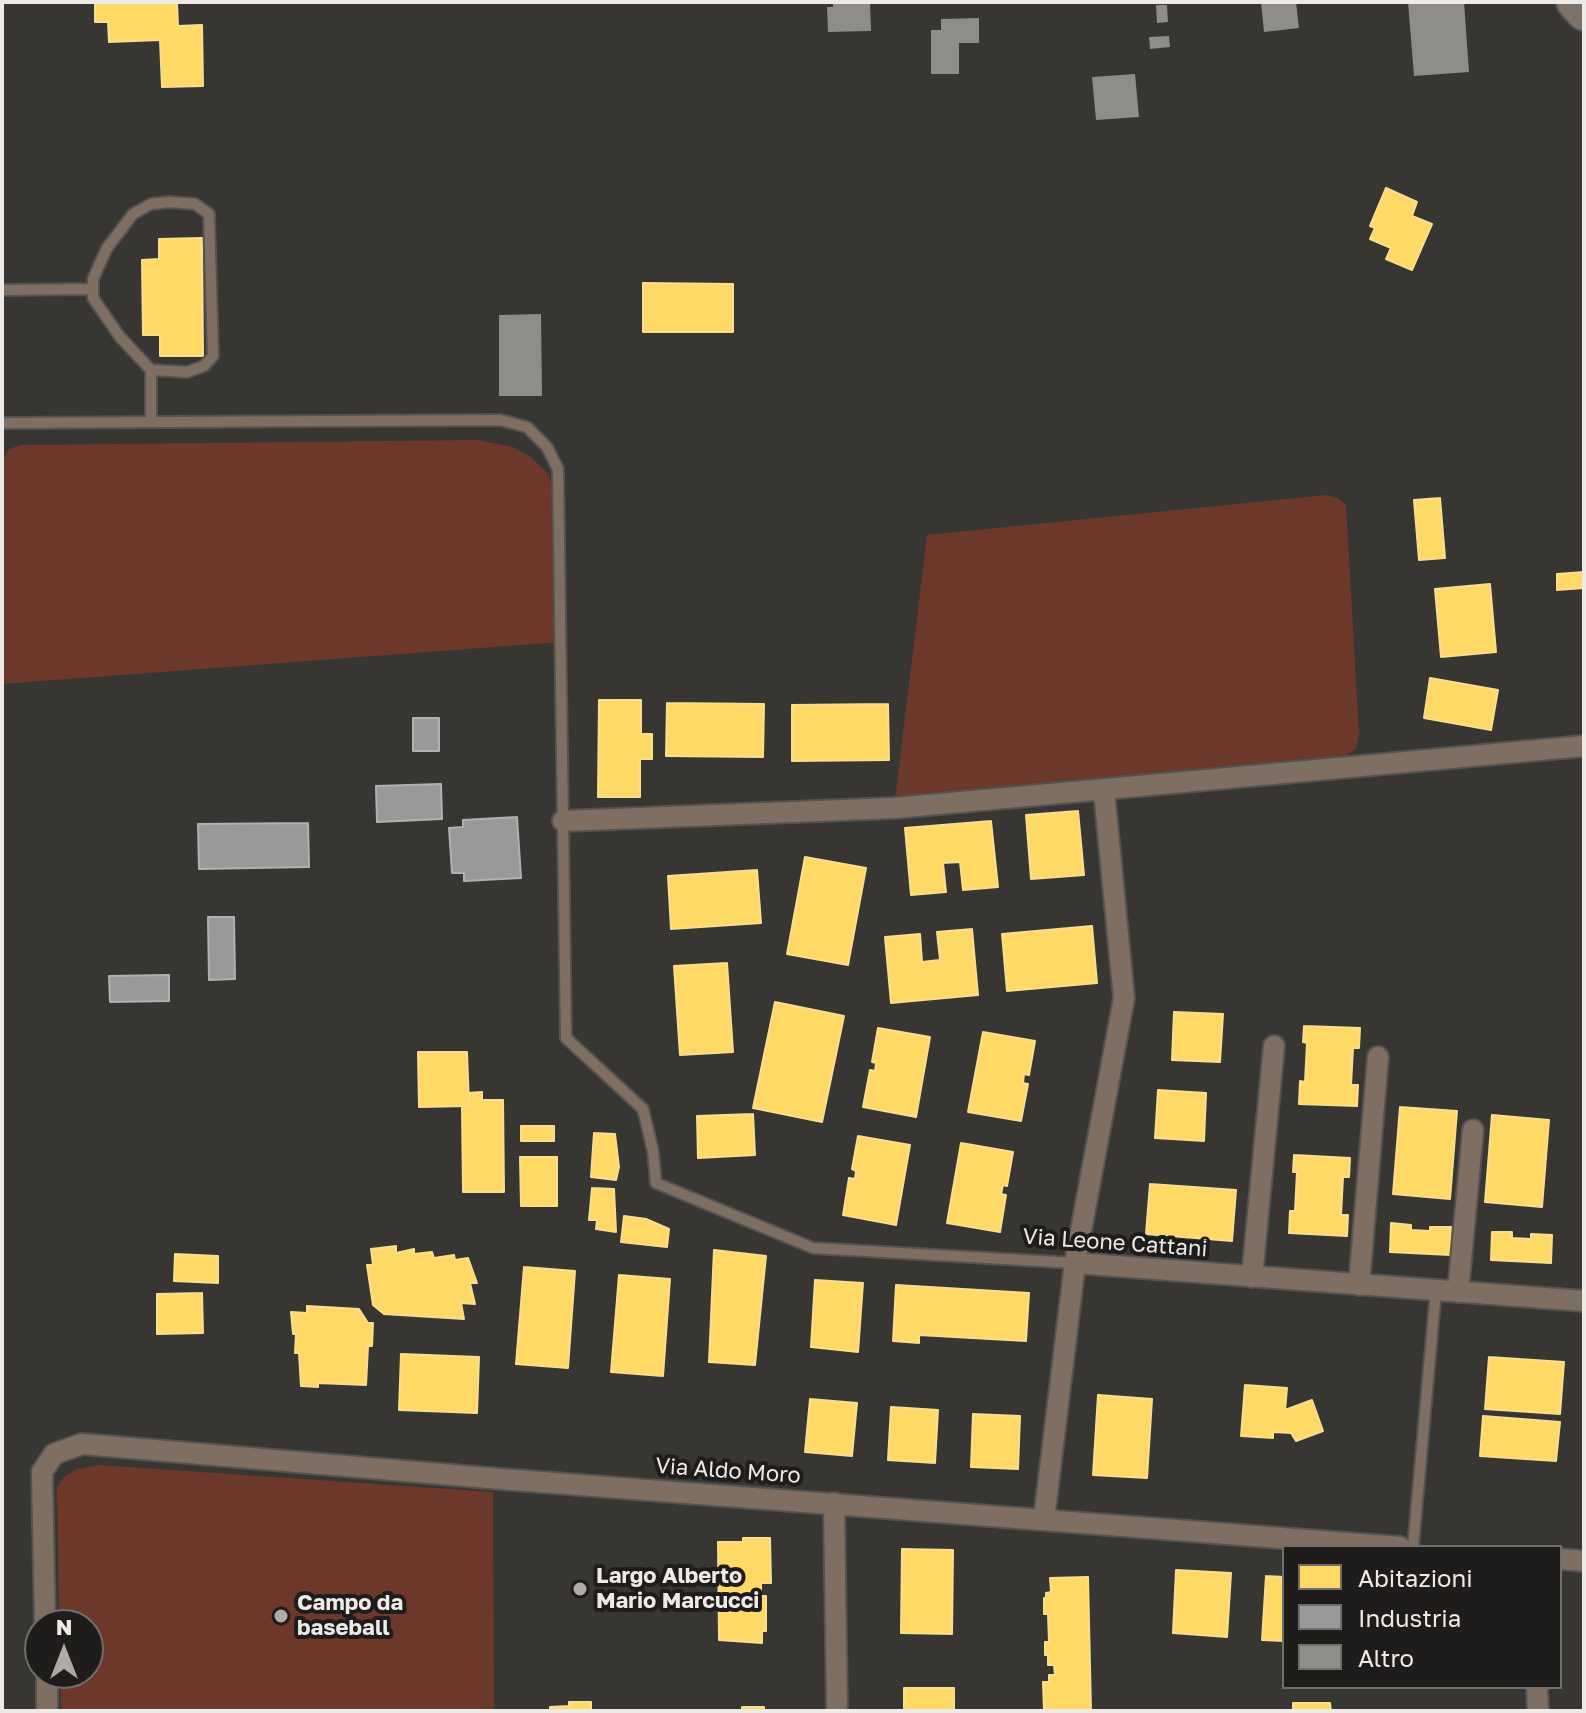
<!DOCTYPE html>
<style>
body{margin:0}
#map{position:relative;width:1586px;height:1713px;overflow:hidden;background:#383633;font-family:"Golos Text",sans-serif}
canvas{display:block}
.frame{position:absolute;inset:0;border:4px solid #edeae8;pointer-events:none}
.legend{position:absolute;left:1282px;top:1545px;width:280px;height:144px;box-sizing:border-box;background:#1f1d1c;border:2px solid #716f6e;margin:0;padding:10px 14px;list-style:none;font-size:24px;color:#edeae8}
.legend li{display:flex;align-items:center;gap:16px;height:40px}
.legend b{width:40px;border:2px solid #716f6e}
.north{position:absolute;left:24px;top:1609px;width:80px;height:80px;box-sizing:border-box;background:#1f1d1c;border:2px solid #716f6e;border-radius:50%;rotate:0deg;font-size:22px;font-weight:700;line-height:32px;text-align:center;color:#edeae8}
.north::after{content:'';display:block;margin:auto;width:28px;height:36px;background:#aeaba9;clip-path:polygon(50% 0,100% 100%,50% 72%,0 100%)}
</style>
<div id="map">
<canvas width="1586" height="1713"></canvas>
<div class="frame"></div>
<ul class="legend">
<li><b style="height:22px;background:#ffd966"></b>Abitazioni</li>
<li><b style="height:22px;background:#999"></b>Industria</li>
<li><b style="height:22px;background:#8e8d8a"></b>Altro</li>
</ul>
<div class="north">N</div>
</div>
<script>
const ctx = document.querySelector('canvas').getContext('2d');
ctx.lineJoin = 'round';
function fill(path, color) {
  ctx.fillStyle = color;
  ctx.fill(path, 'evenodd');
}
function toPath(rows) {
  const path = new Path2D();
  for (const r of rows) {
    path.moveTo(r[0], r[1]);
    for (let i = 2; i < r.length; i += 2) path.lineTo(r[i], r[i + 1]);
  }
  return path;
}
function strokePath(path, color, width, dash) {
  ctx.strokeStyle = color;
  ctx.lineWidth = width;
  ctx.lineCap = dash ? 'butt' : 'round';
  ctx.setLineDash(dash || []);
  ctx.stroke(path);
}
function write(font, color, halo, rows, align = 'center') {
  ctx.font = font + ' "Golos Text",sans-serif';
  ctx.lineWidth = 8;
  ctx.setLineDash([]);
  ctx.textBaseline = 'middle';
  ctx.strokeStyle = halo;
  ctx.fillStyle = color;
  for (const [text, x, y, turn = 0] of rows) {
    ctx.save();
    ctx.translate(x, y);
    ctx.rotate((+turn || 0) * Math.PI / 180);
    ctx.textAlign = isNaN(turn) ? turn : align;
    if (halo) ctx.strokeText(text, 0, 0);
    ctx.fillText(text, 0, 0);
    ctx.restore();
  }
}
const green = toPath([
 [477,440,513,447,531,457,548,474,554,488,561,642,2,684,2,461,9,449,21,445],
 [1327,495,1338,498,1346,505,1359,733,1356,749,1344,757,894,808,927,535],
 [99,1465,493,1492,494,1711,61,1711,60,1673,88,1673,88,1625,59,1625,57,1487,64,1477,77,1469]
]);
const homes = toPath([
 [95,2,177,2,178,26,202,25,203,86,162,87,160,40,109,42,108,22,95,22,95,2],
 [1386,188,1417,202,1412,216,1432,224,1412,270,1386,259,1391,248,1370,239,1375,228,1370,226,1386,188],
 [202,238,203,356,160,356,160,335,143,335,142,260,159,259,159,239,202,238],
 [643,283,733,284,733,332,643,332,643,283],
 [1440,498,1445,558,1419,560,1414,500,1440,498],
 [1584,572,1584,588,1557,590,1557,574,1584,572],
 [1490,584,1496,652,1441,657,1435,589,1490,584],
 [1430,678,1498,690,1491,730,1424,718,1430,678],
 [599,700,641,700,641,734,652,734,652,759,640,759,640,797,598,797,599,700],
 [667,703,764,704,763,757,666,756,667,703],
 [888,704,889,760,792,761,792,705,888,704],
 [1078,811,1084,875,1031,879,1026,815,1078,811],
 [991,821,998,887,963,890,960,862,943,863,946,892,911,895,905,828,991,821],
 [805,857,866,868,848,965,787,954,805,857],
 [757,870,761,923,671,929,668,876,757,870],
 [1092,926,1097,983,1007,991,1002,934,1092,926],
 [972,929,978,995,891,1003,885,937,920,934,922,962,940,960,937,932,972,929],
 [727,963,733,1052,680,1055,674,966,727,963],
 [775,1002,844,1016,822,1122,753,1108,775,1002],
 [1174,1012,1223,1014,1220,1062,1172,1060,1174,1012],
 [1304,1026,1360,1028,1359,1048,1353,1048,1351,1085,1358,1085,1357,1106,1299,1104,1300,1081,1305,1082,1307,1043,1303,1042,1304,1026],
 [878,1028,930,1037,916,1117,863,1107,870,1070,875,1071,876,1063,872,1062,878,1028],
 [983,1032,1035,1041,1029,1075,1024,1074,1023,1083,1028,1084,1021,1121,968,1112,983,1032],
 [418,1052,467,1052,469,1106,419,1107,418,1052],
 [1158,1090,1206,1093,1204,1141,1155,1138,1158,1090],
 [482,1092,482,1100,503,1100,504,1192,463,1192,462,1106,469,1106,468,1093,482,1092],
 [1400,1107,1457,1111,1450,1199,1393,1194,1400,1107],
 [753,1114,755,1155,698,1158,697,1116,753,1114],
 [1492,1115,1549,1120,1542,1207,1485,1202,1492,1115],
 [521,1126,554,1126,554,1141,521,1141,521,1126],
 [594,1133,615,1134,619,1167,616,1180,591,1177,594,1133],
 [858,1136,910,1145,896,1225,843,1215,849,1178,855,1179,856,1171,852,1169,858,1136],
 [961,1143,1013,1152,1007,1186,1003,1185,1001,1194,1006,1195,1000,1232,947,1223,961,1143],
 [1294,1155,1350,1158,1349,1177,1343,1177,1341,1215,1348,1215,1347,1236,1289,1233,1290,1211,1295,1211,1297,1172,1293,1172,1294,1155],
 [520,1157,557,1157,557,1206,521,1206,520,1157],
 [1150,1184,1236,1190,1232,1241,1146,1234,1150,1184],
 [592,1188,614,1189,616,1232,596,1229,597,1220,589,1220,592,1188],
 [624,1216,646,1219,669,1229,667,1247,621,1242,624,1216],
 [1391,1223,1411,1225,1411,1230,1430,1231,1430,1227,1451,1227,1450,1255,1390,1252,1391,1223],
 [1492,1232,1512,1232,1512,1238,1531,1239,1531,1234,1552,1235,1551,1263,1491,1260,1492,1232],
 [396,1246,396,1253,414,1249,414,1254,432,1252,434,1258,454,1255,455,1260,468,1258,477,1283,470,1283,475,1304,461,1303,464,1319,384,1314,373,1305,367,1265,373,1265,371,1249,396,1246],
 [714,1250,766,1256,755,1365,709,1362,714,1250],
 [175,1254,218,1256,218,1283,174,1281,175,1254],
 [524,1267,575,1271,568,1368,516,1364,524,1267],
 [619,1275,670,1279,663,1376,611,1372,619,1275],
 [815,1280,863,1283,858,1352,811,1347,815,1280],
 [896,1285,1029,1293,1026,1341,919,1335,919,1343,893,1341,896,1285],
 [202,1293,203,1333,157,1334,157,1294,202,1293],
 [307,1306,359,1309,368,1323,373,1323,372,1346,368,1346,366,1385,318,1383,318,1387,301,1386,299,1353,295,1353,296,1334,293,1334,291,1312,307,1313,307,1306],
 [401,1354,479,1357,477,1413,399,1410,401,1354],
 [1489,1357,1564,1362,1560,1414,1485,1409,1489,1357],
 [1245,1385,1287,1388,1285,1410,1312,1400,1323,1431,1296,1441,1291,1433,1273,1432,1273,1438,1241,1436,1245,1385],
 [1098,1395,1152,1399,1147,1478,1093,1475,1098,1395],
 [810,1399,857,1403,852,1456,805,1452,810,1399],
 [891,1407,938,1410,935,1463,888,1460,891,1407],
 [973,1414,1020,1416,1018,1469,971,1467,973,1414],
 [1483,1416,1560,1422,1556,1461,1480,1456,1483,1416],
 [743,1538,770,1538,771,1583,761,1583,761,1596,766,1596,766,1631,762,1631,762,1643,719,1640,718,1542,743,1542,743,1538],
 [902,1549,953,1550,952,1634,901,1633,902,1549],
 [1176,1570,1231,1573,1227,1637,1173,1633,1176,1570],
 [1266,1576,1284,1577,1284,1641,1262,1640,1266,1576],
 [1088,1577,1091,1711,1044,1711,1043,1682,1049,1682,1049,1675,1055,1675,1054,1665,1048,1665,1048,1655,1045,1655,1045,1642,1049,1642,1048,1614,1044,1614,1044,1598,1046,1598,1046,1593,1051,1592,1050,1578,1088,1577],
 [904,1688,954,1688,954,1711,904,1711,904,1688],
 [569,1702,591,1702,591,1711,550,1711,550,1707,569,1706,569,1702],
 [1293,1703,1330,1703,1331,1711,1293,1711,1293,1703],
 [742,1707,764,1707,764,1711,719,1711,742,1710,742,1707]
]);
const industry = toPath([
 [413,718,439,718,439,751,413,751,413,718],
 [441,784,442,819,377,822,376,786,441,784],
 [517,817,521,878,464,881,464,873,452,873,449,828,463,827,463,820,517,817],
 [308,823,309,867,199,869,198,824,308,823],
 [208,917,234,917,235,979,209,980,208,917],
 [169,975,169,1001,110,1002,109,976,169,975]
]);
const building = toPath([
 [833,2,870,2,871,31,828,32,827,7,833,7],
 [1261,2,1296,2,1299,28,1264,32],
 [1408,2,1464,2,1469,72,1414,76],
 [1156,5,1167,5,1168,22,1157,23],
 [979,18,979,43,959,43,959,74,931,74,931,30,941,30,941,19],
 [1169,36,1170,47,1150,49,1149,37],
 [1135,74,1139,117,1096,120,1092,77],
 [541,314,542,396,499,396,499,315]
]);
const service = toPath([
 [2,290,93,289],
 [151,370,187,372,204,366,213,356,209,214,195,204,170,202,151,204,133,214,107,248,93,279,93,298,120,337,151,370,151,422],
 [2,423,500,420,527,427,547,447,558,469,566,1038,643,1109,653,1151,656,1183,813,1248,1075,1263],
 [1413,1547,1436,1290]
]);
const minor = toPath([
 [563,821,894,808,1584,746],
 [1075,1263,1584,1301],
 [1252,1277,1274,1046],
 [1359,1285,1378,1057],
 [1458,1292,1473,1130],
 [834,1503,837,1711],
 [1044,1519,1075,1263,1124,998,1104,791],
 [1560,1559,1584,1561],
 [45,1625,42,1472,54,1454,82,1444,501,1479,1400,1547],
 [47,1673,47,1711],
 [1537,1687,1538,1711]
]);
const primary = toPath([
 [1574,2,1584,13]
]);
const markers = [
 [580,1589,8,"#aeaba9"],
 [281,1616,8,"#aeaba9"]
];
const streetNames = [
 ["Via Leone Cattani",1115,1243,4],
 ["Via Aldo Moro",728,1471,4]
];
const poiNames = [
 ["Largo Alberto",596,1576],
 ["Mario Marcucci",596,1601],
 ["Campo da",297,1603],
 ["baseball",297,1628]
];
fill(green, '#6b3829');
fill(homes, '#ffd966');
strokePath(homes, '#fade8d', 2);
fill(industry, '#999');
strokePath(industry, '#b2b1b1', 2);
fill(building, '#8e8d8a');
strokePath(service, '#545351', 14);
strokePath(minor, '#545351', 24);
strokePath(primary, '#545351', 38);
strokePath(service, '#7f6f63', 10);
strokePath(minor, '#7f6f63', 20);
strokePath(primary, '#7e7268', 34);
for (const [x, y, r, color] of markers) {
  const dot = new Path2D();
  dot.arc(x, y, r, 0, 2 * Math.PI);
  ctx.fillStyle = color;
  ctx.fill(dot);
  strokePath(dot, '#1f1d1c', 3);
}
write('22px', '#edeae8', '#1f1d1c', streetNames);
write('bold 22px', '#edeae8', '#1f1d1c', poiNames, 'left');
</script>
